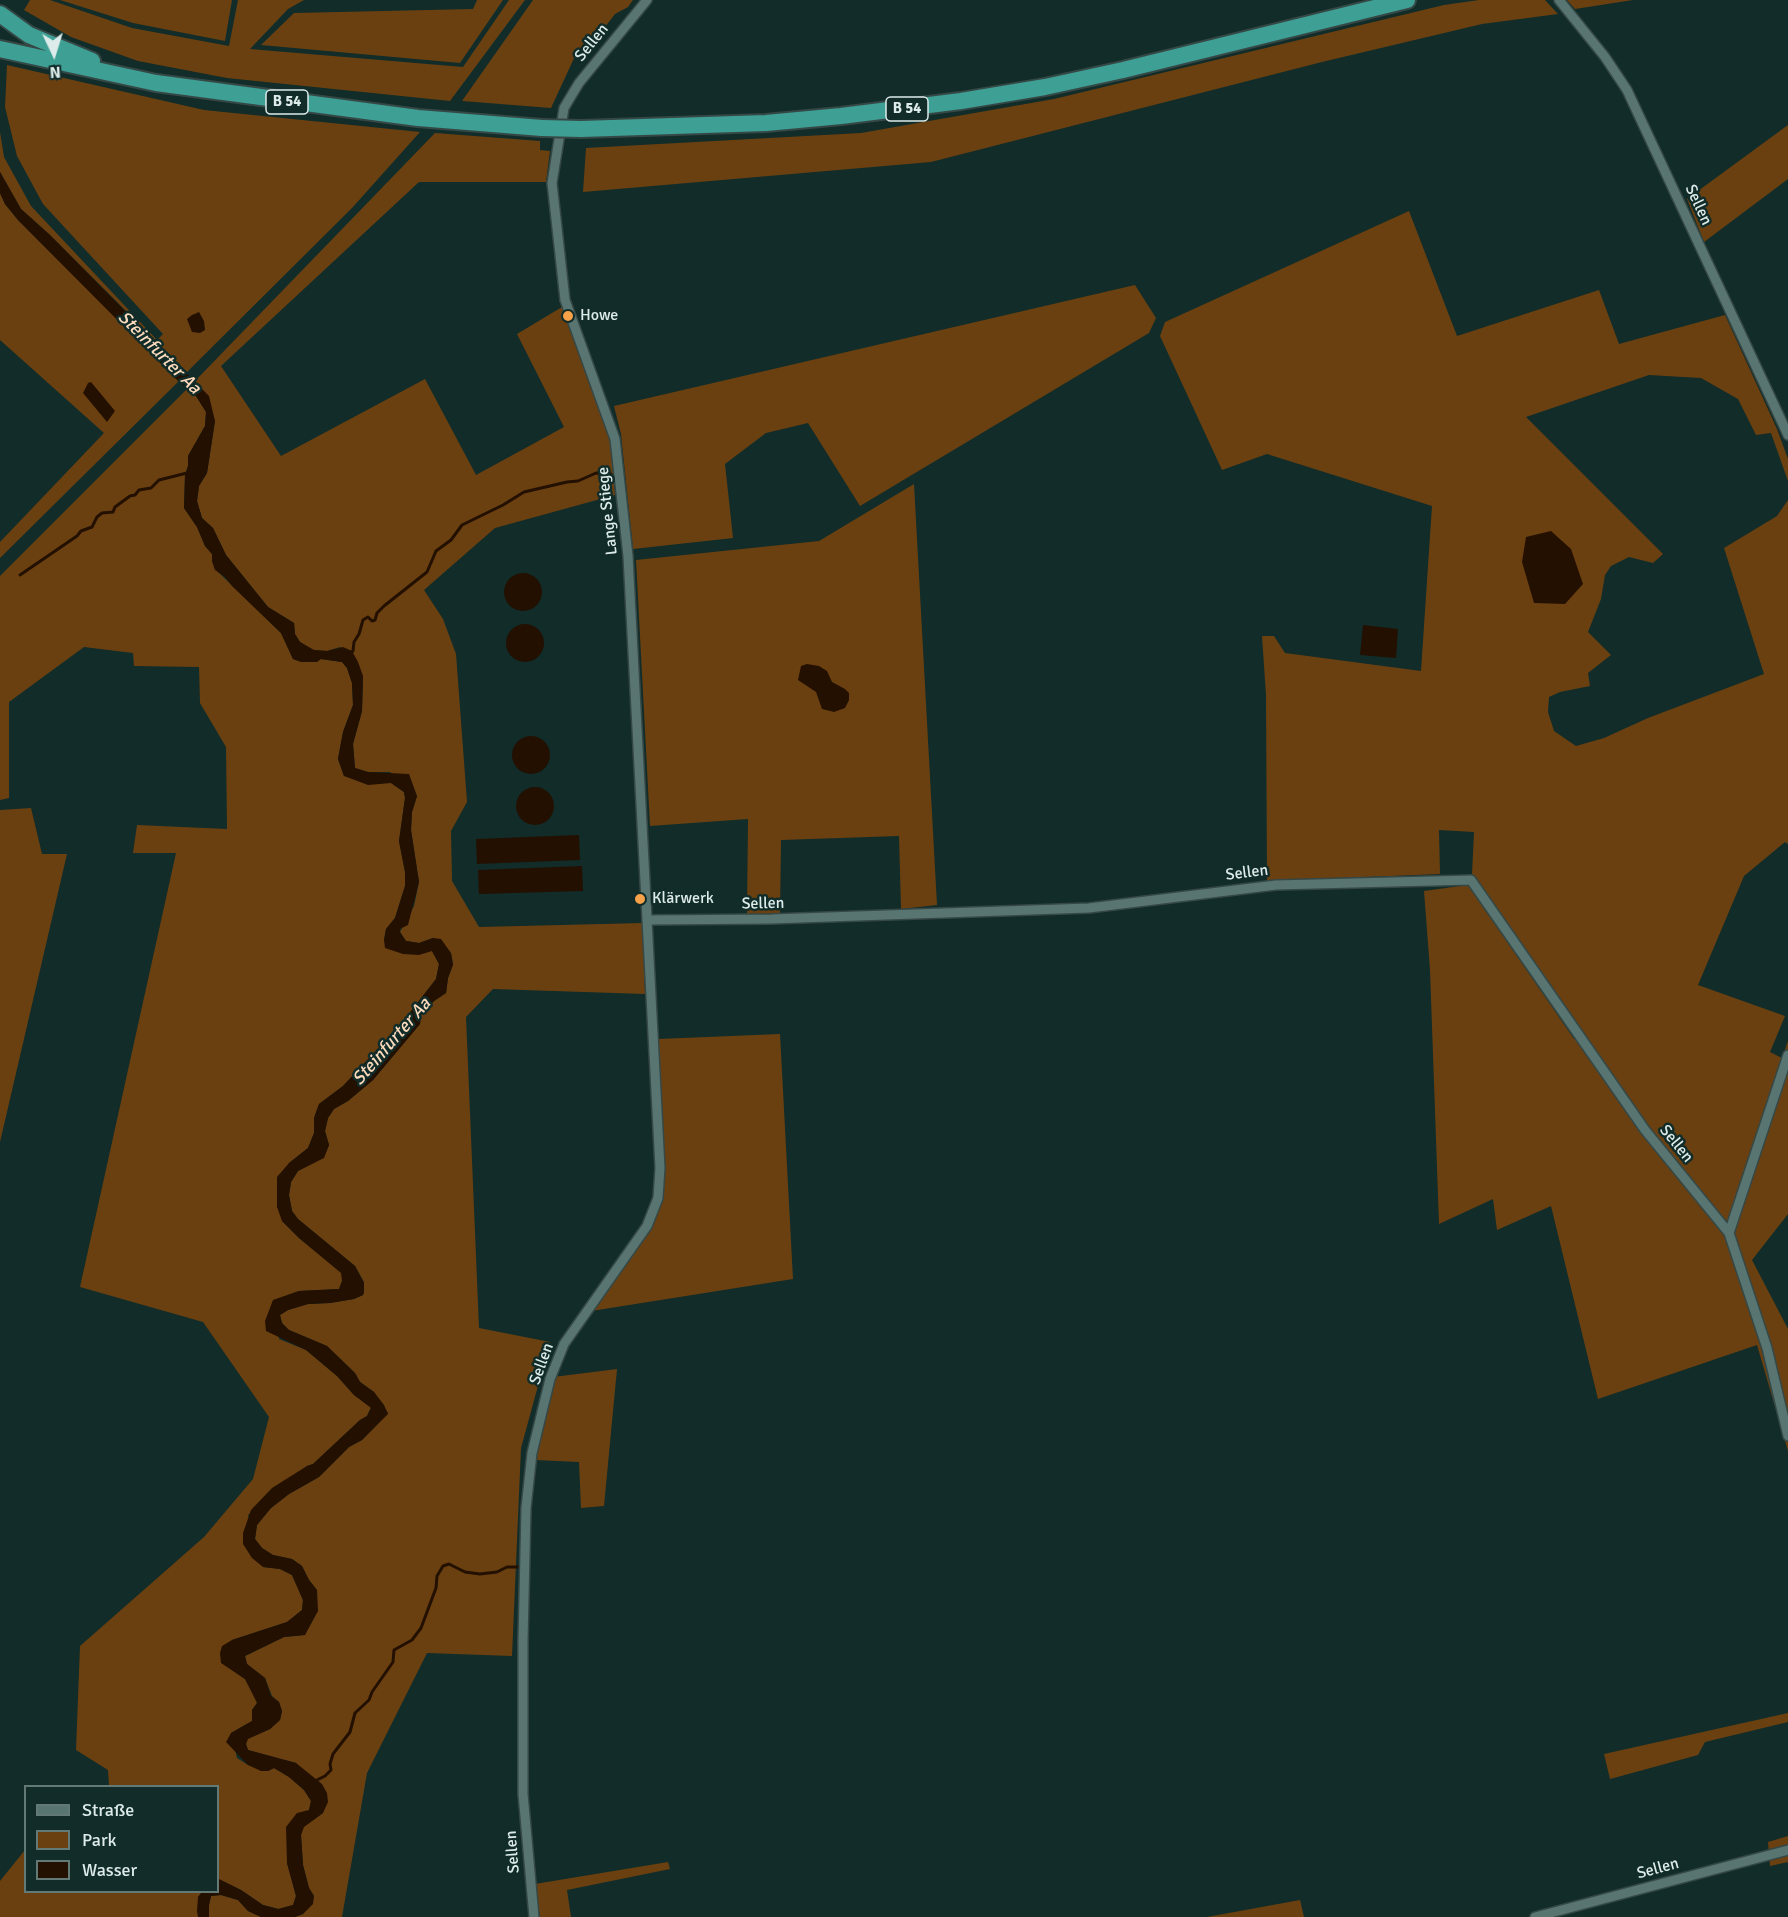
<!DOCTYPE html>
<meta charset="utf-8">
<style>
body{margin:0}
#map{position:relative;width:1788px;height:1917px;overflow:hidden;background:#112c29;font-family:Signika,sans-serif}
canvas{display:block}
.legend{position:absolute;left:24px;top:1785px;width:195px;height:108px;box-sizing:border-box;background:#112c29;border:2px solid #637976;margin:0;padding:8px 10px;list-style:none;font-size:18px;color:#ddecea}
.legend li{display:flex;align-items:center;gap:12px;height:30px}
.legend b{width:30px;border:2px solid #637976}
.north{position:absolute;left:24px;top:24px;width:60px;height:60px;-webkit-text-stroke:4px #112c29;paint-order:stroke;rotate:176deg;font-size:16px;font-weight:700;line-height:24px;text-align:center;color:#ddecea}
.north::after{content:'';display:block;margin:auto;width:21px;height:27px;background:#ddecea;clip-path:polygon(50% 0,100% 100%,50% 72%,0 100%)}
</style>
<div id="map">
<canvas width="1788" height="1917"></canvas>
<ul class="legend">
<li><b style="height:8px;background:#587571"></b>Straße</li>
<li><b style="height:16px;background:#6b4010"></b>Park</li>
<li><b style="height:16px;background:#231000"></b>Wasser</li>
</ul>
<div class="north">N</div>
</div>
<script>
const ctx = document.querySelector('canvas').getContext('2d');
ctx.lineJoin = 'round';
function fill(path, color) {
  ctx.fillStyle = color;
  ctx.fill(path, 'evenodd');
}
function toPath(rows) {
  const path = new Path2D();
  for (const r of rows) {
    if (r.length === 3) {
      path.moveTo(r[0] + r[2], r[1]);
      path.arc(r[0], r[1], r[2], 0, 2 * Math.PI);
      continue;
    }
    path.moveTo(r[0], r[1]);
    for (let i = 2; i < r.length; i += 2) path.lineTo(r[i], r[i + 1]);
  }
  return path;
}
function strokePath(path, color, width, dash) {
  ctx.strokeStyle = color;
  ctx.lineWidth = width;
  ctx.lineCap = dash ? 'butt' : 'round';
  ctx.setLineDash(dash || []);
  ctx.stroke(path);
}
function write(font, color, halo, rows, align = 'center') {
  ctx.font = font + ' Signika,sans-serif';
  ctx.lineWidth = 5;
  ctx.setLineDash([]);
  ctx.textBaseline = 'middle';
  ctx.strokeStyle = halo;
  ctx.fillStyle = color;
  for (const [text, x, y, turn = 0] of rows) {
    ctx.save();
    ctx.translate(x, y);
    ctx.rotate((+turn || 0) * Math.PI / 180);
    ctx.textAlign = isNaN(turn) ? turn : align;
    if (halo) ctx.strokeText(text, 0, 0);
    ctx.fillText(text, 0, 0);
    ctx.restore();
  }
}
const green = toPath([
 [30,0,50,0,132,28,229,46,238,0,304,0,288,9,250,49,463,67,509,0,525,0,450,101,227,78,138,61,71,37,24,10],
 [60,0,232,0,225,41,133,23],
 [477,0,503,0,460,63,261,45,294,13,473,9],
 [533,0,633,0,628,7,615,14,594,41,576,54,551,108,462,101],
 [1479,0,1545,0,1558,14,1482,24,1322,62,931,162,583,192,586,148,861,133,1054,99,1444,5],
 [1567,0,1633,0,1575,9],
 [7,65,204,110,420,132,352,208,187,372,50,235,21,209,0,172,0,132,4,157,31,206,157,340,163,334,43,204,17,156,5,107],
 [1788,125,1788,179,1704,242,1687,199],
 [435,133,540,141,540,150,550,151,546,182,419,182,221,366,281,456,425,379,476,475,564,427,517,334,562,307,610,439,615,495,495,528,424,590,443,619,456,654,467,802,451,831,452,881,479,927,643,923,645,994,493,989,466,1017,479,1328,550,1342,521,1448,512,1656,427,1653,367,1773,342,1917,295,1917,303,1914,314,1896,309,1888,303,1865,301,1835,303,1827,323,1813,296,1763,248,1750,246,1744,247,1739,270,1729,280,1720,282,1711,279,1702,272,1696,265,1678,247,1664,245,1656,284,1637,305,1635,317,1590,309,1580,302,1566,292,1559,273,1555,262,1548,255,1539,257,1525,271,1508,289,1494,319,1477,349,1447,362,1440,388,1413,374,1392,360,1382,355,1373,327,1346,289,1330,282,1323,280,1315,288,1310,308,1304,330,1303,354,1299,363,1295,364,1292,364,1282,355,1266,298,1219,292,1211,289,1195,291,1182,298,1171,324,1157,329,1145,325,1131,328,1118,334,1109,348,1101,373,1080,420,1024,421,1015,434,1001,446,993,448,978,453,964,451,953,433,938,419,943,406,941,400,932,414,906,419,882,411,830,412,812,417,796,390,772,368,772,355,768,353,744,362,711,363,676,340,647,327,651,313,650,300,642,295,634,294,623,268,607,226,555,213,528,202,518,197,501,199,486,207,473,215,421,195,381],
 [0,193,5,204,18,220,179,381,0,558,0,542,104,433,0,340],
 [1409,211,1457,336,1599,290,1619,344,1725,315,1777,429,1788,459,1788,481,1771,433,1756,435,1738,399,1701,378,1649,375,1526,417,1663,554,1653,563,1629,557,1611,566,1605,575,1601,599,1588,632,1611,655,1588,673,1590,686,1560,692,1549,697,1548,712,1554,731,1576,746,1604,738,1648,718,1764,674,1724,548,1777,516,1788,500,1788,844,1785,842,1744,876,1698,985,1785,1016,1770,1052,1782,1058,1788,1041,1788,1214,1752,1260,1788,1329,1788,1451,1757,1345,1598,1399,1551,1206,1497,1230,1493,1199,1439,1224,1430,970,1424,891,1468,885,1574,1039,1584,1033,1472,874,1474,832,1439,830,1440,874,1267,881,1266,695,1262,636,1274,636,1285,653,1421,671,1432,506,1267,454,1222,470,1160,336,1165,322],
 [1135,285,1156,318,1149,333,860,506,808,423,766,433,725,464,733,538,633,549,621,434,614,406],
 [187,389,196,396,206,412,205,426,188,456,188,466,185,475,184,508,197,527,205,546,212,554,212,561,215,569,281,633,293,659,302,662,317,662,320,659,342,662,347,668,352,683,353,705,343,732,340,748,338,759,344,776,391,783,404,792,405,798,399,841,405,872,405,886,395,918,386,929,384,940,432,951,439,964,436,979,401,1024,343,1086,319,1104,314,1118,314,1133,308,1148,289,1163,282,1221,299,1238,342,1273,342,1281,339,1289,299,1291,274,1300,279,1339,306,1350,337,1376,354,1395,371,1407,367,1416,360,1420,313,1464,307,1466,248,1515,263,1567,280,1569,292,1575,303,1600,302,1610,287,1622,232,1640,222,1663,245,1679,257,1700,257,1703,252,1710,252,1721,231,1733,237,1758,248,1765,268,1771,274,1768,289,1777,304,1790,311,1801,309,1810,287,1863,296,1896,293,1905,279,1909,263,1905,241,1890,218,1879,218,1786,109,1786,108,1770,76,1750,80,1646,204,1537,253,1479,269,1417,203,1322,80,1287,176,853,133,853,137,825,227,829,226,747,200,703,199,667,134,666,133,653,84,647,9,702,9,798,0,800,0,576],
 [914,484,937,905,901,909,899,836,781,840,780,913,747,915,748,819,650,826,636,560,819,541],
 [31,808,42,854,67,854,0,1142,0,810],
 [780,1034,793,1279,585,1312,650,1227,665,1180,658,1039],
 [617,1369,604,1506,581,1508,579,1462,536,1460,553,1377],
 [1788,1713,1788,1722,1705,1742,1698,1755,1610,1779,1604,1754],
 [1788,1836,1788,1862,1770,1866,1768,1842],
 [25,1850,26,1892,202,1892,198,1897,198,1917,0,1917,0,1881],
 [668,1862,670,1869,567,1890,571,1917,540,1917,535,1884],
 [221,1895,238,1900,248,1911,261,1917,209,1917,209,1905,211,1896],
 [1300,1900,1304,1917,1207,1917]
]);
const water = toPath([
 [0,172,21,209,50,235,209,396,215,421,207,473,199,486,197,501,202,518,213,528,226,555,268,607,294,623,295,634,300,642,314,650,327,651,343,647,352,651,358,662,363,676,362,711,353,744,355,768,368,772,409,774,417,796,412,812,411,830,419,882,408,925,400,929,400,932,406,941,419,943,433,938,441,939,451,953,453,965,448,978,446,993,434,1001,421,1014,420,1024,373,1080,348,1101,334,1109,328,1118,325,1131,329,1145,324,1158,298,1171,291,1182,289,1195,292,1211,298,1219,355,1266,364,1283,364,1292,363,1295,354,1299,330,1303,308,1304,288,1310,280,1315,282,1323,289,1330,327,1346,355,1373,360,1382,374,1392,384,1405,388,1414,362,1440,349,1447,319,1477,289,1494,271,1508,257,1525,255,1539,262,1548,273,1555,292,1559,302,1566,309,1580,317,1590,318,1611,305,1635,284,1637,245,1656,247,1664,265,1678,271,1696,279,1702,282,1711,280,1720,270,1729,248,1739,246,1744,248,1750,296,1763,322,1784,327,1793,328,1802,323,1813,304,1827,301,1835,303,1865,309,1888,314,1896,313,1904,303,1914,295,1917,261,1917,248,1911,238,1900,221,1895,211,1896,209,1905,209,1917,198,1917,197,1911,198,1897,202,1892,218,1892,219,1879,241,1890,263,1905,278,1909,293,1905,296,1896,287,1863,286,1827,297,1813,309,1810,311,1801,304,1790,289,1777,274,1768,268,1771,261,1771,248,1765,226,1742,231,1733,252,1721,252,1710,257,1703,245,1679,221,1663,220,1653,222,1646,232,1640,287,1622,302,1610,303,1600,292,1575,280,1569,263,1567,252,1558,243,1544,243,1533,251,1510,272,1488,307,1466,313,1464,360,1420,367,1416,371,1408,354,1395,337,1376,306,1350,266,1331,265,1321,273,1300,299,1291,339,1289,342,1281,341,1273,299,1238,282,1221,277,1207,277,1177,289,1163,308,1148,314,1133,314,1118,319,1104,343,1086,401,1024,436,979,439,964,432,951,419,955,403,954,385,948,384,940,386,929,395,918,405,886,405,872,399,841,405,798,404,792,391,783,368,785,344,776,338,759,340,748,343,732,353,705,352,683,347,668,342,662,321,659,317,662,301,662,293,659,281,633,232,586,225,577,215,570,212,561,212,554,205,546,197,527,184,508,185,475,188,466,188,456,205,426,206,412,196,396,176,379,18,220,5,204,0,193],
 [199,312,204,321,205,330,200,333,192,332,187,319,192,315],
 [91,382,115,411,107,422,83,393,88,383],
 [1551,531,1571,549,1583,584,1565,604,1534,603,1522,562,1526,537],
 [523,592,19],
 [525,643,19],
 [1363,625,1398,629,1396,658,1360,655],
 [807,664,819,666,827,671,832,682,845,689,849,693,849,700,845,708,834,712,822,709,816,692,798,680,801,666],
 [531,755,19],
 [535,806,19],
 [579,835,580,860,477,864,476,839],
 [582,866,583,891,479,894,478,870]
]);
const stream = toPath([
 [20,575,77,536,81,531,92,527,97,517,102,513,113,512,115,507,130,496,135,495,139,490,151,488,159,480,187,473],
 [349,654,353,651,354,642,359,634,363,620,368,617,372,621,375,620,377,613,384,606,427,572,436,551,451,540,462,525,503,505,524,492,567,482,578,481,596,473,611,474],
 [315,1781,325,1776,331,1770,330,1764,333,1754,350,1732,355,1713,369,1700,372,1692,393,1662,394,1650,412,1640,421,1628,436,1588,437,1576,443,1566,449,1564,465,1572,480,1574,497,1572,507,1567,519,1567]
]);
const street = toPath([
 [1559,0,1605,57,1627,90,1788,435],
 [649,920,771,919,1089,908,1276,885,1471,880,1645,1130,1729,1233,1767,1348,1788,1436],
 [1729,1233,1788,1055],
 [534,1917,523,1794,523,1641,526,1508,532,1453,550,1379,564,1344,647,1226,658,1198,660,1168,628,556,615,439,565,300,552,183,564,108,579,83,647,0],
 [1535,1917,1788,1850]
]);
const highway = toPath([
 [0,14,29,35,92,61],
 [0,49,156,83,418,118,542,128],
 [581,129,766,123,841,116,961,101,1045,87,1123,70,1407,0]
]);
const highwayBridge = toPath([
 [542,128,581,129]
]);
const markers = [
 [568,316,6,"#f7a148"],
 [640,899,6,"#f7a148"]
];
const shields = [
 [287,102,42],
 [907,109,42]
];
const shieldNames = [
 ["B 54",287,102],
 ["B 54",907,109]
];
const streetNames = [
 ["Sellen",592,43,-51],
 ["Sellen",1698,205,65],
 ["Lange Stiege",608,511,-96],
 ["Sellen",1247,873,-7],
 ["Sellen",763,904,-1],
 ["Sellen",1676,1144,51],
 ["Sellen",542,1364,-70],
 ["Sellen",513,1852,-94],
 ["Sellen",1658,1869,-15]
];
const poiNames = [
 ["Howe",580,316],
 ["Klärwerk",652,899]
];
const waterNames = [
 ["Steinfurter Aa",159,353,45],
 ["Steinfurter Aa",392,1042,-49]
];
fill(green, '#6b4010');
fill(water, '#231000');
strokePath(stream, '#231000', 3);
strokePath(street, '#354846', 12);
strokePath(highway, '#354846', 20);
strokePath(street, '#587571', 9);
strokePath(highway, '#3e9f94', 16);
strokePath(highwayBridge, '#354846', 20, []);
strokePath(highwayBridge, '#3e9f94', 16);
for (const [x, y, r, color] of markers) {
  const dot = new Path2D();
  dot.arc(x, y, r, 0, 2 * Math.PI);
  ctx.fillStyle = color;
  ctx.fill(dot);
  strokePath(dot, '#112c29', 2);
}
for (const [x, y, w] of shields) {
  const box = new Path2D();
  box.roundRect(x - w / 2, y - 12, w, 24, 4.5);
  ctx.fillStyle = '#112c29';
  ctx.fill(box);
  strokePath(box, '#ddecea', 1.5);
}
write('bold 15px', '#ddecea', null, shieldNames);
write('16px', '#ddecea', '#112c29', streetNames);
write('16px', '#ddecea', '#112c29', poiNames, 'left');
write('italic 18px', '#fddbbc', '#112c29', waterNames);
</script>
